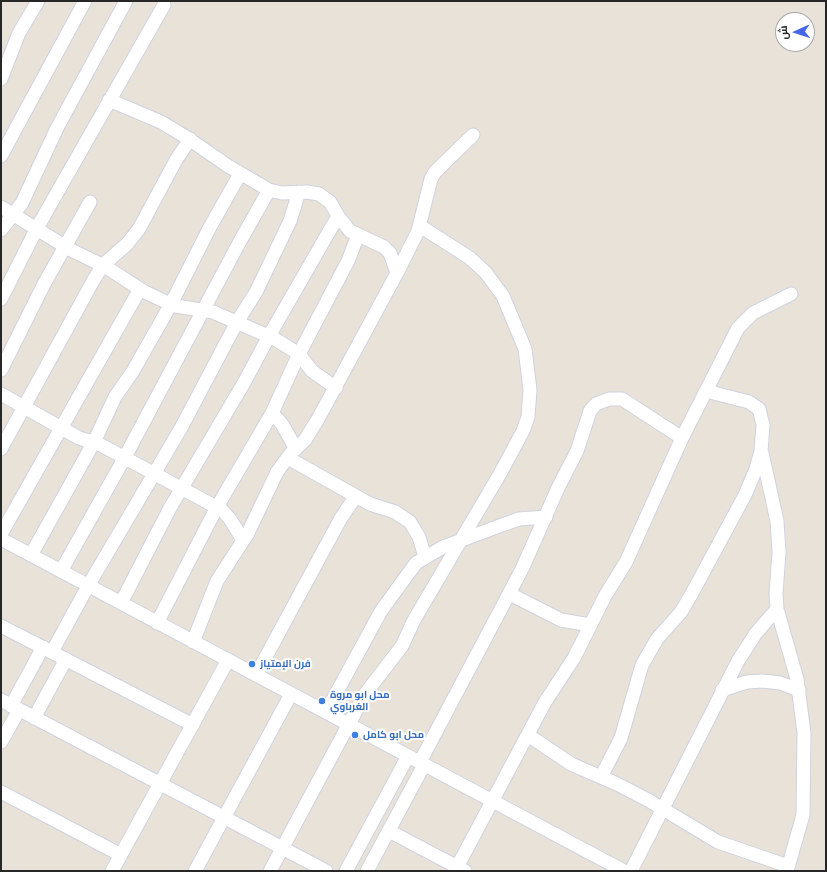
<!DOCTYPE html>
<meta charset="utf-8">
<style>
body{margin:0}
#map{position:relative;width:827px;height:872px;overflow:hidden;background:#e9e2d9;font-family:"Roboto Condensed",Cairo,sans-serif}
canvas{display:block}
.frame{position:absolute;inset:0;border:2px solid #272727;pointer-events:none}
.north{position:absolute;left:775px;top:12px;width:40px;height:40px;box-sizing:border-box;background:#fff;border:1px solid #a9a9a9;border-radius:50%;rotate:267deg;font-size:11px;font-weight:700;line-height:16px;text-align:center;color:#272727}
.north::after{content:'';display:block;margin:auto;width:14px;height:18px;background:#4566ea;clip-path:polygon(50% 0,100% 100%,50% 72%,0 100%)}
</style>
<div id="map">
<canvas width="827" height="872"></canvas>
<div class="frame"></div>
<div class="north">ش</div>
</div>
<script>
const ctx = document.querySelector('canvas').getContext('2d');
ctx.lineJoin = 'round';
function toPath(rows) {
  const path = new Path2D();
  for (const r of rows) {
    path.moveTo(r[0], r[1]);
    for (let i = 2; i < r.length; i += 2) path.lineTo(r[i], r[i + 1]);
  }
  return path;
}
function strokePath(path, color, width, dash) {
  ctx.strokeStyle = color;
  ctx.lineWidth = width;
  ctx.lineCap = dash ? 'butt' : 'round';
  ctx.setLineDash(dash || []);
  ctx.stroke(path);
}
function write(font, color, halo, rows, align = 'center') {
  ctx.font = font + ' "Roboto Condensed",Cairo,sans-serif';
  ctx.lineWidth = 4;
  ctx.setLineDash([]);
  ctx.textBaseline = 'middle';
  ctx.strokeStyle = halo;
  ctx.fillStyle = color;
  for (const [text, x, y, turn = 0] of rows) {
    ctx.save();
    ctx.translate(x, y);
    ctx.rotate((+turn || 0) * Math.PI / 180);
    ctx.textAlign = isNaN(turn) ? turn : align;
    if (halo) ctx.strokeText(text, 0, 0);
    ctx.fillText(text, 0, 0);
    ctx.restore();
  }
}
const minor = toPath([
 [1,79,19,33,38,1],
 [109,100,161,122,186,137,228,166,269,190,282,193,307,192,319,194,330,202,338,216,350,231,384,247,390,253,397,273],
 [1,156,85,1],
 [1,207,71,250,106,267,143,291,166,302,176,306,213,312,275,339,299,354,312,371,336,388],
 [1,230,22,203,57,128,126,1],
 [1,299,37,228,164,5],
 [1,370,44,284,90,202],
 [1,394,79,438,99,444,222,510,230,519,243,540],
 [272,413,282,424,296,449],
 [1,449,93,281,103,265,127,244,139,229,176,160,190,139],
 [762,453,777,521,779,552,776,594,777,609,797,679,804,733,803,815,787,871],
 [288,458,370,504,395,512,410,522,419,537,425,557],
 [1,534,140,289],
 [1,539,624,871],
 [31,555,94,442,115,397,133,371,171,304,210,227,240,174],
 [61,571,125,457,239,243,269,190],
 [510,594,561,620,590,625],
 [121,603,170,508,245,381,269,336,338,216],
 [157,623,217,507,272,413,299,354,348,261,358,235],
 [1,626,193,725],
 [193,642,217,581,248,533,277,472,291,453,305,440,318,419,397,273,418,231,431,179,435,172,473,135],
 [52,652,88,586,181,428,237,322,256,292,290,221,299,192],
 [256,675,341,518,356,496],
 [722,690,747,682,763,681,780,683,799,690],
 [1,700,326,871],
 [11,706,43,647],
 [326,712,381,611,416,563,443,547,502,525,519,519,546,517],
 [34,718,66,659],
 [528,735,571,764,617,784,648,800,718,842,788,866],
 [1,742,19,710],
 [420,762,522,569,558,488,577,451,590,411,596,404,609,399,622,399,682,438],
 [601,777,621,738,642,665,657,639,681,612,691,595,745,495,756,469,761,451,763,425,759,409,749,402,706,391],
 [1,792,121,855],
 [389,831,465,871],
 [112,871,228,660],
 [195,871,291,694],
 [270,871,365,694,402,646,414,620,501,472,523,431,528,417,530,390,525,349,503,296,486,273,470,258,420,226],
 [346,871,408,756],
 [367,871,424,765],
 [455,871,545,702,574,658,605,596,626,562,682,438,738,328,753,313,791,294],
 [631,871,738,661,756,633,777,609]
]);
const markers = [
 [252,664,4,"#3f7fe0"],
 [322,701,4,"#3f7fe0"],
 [355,735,4,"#3f7fe0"]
];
const shopNames = [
 ["فرن الإمتياز",260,664],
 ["محل ابو مروة",330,695],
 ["الغرباوي",330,707],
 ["محل ابو كامل",363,735]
];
strokePath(minor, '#cfd2df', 15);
strokePath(minor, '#fff', 13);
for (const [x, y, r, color] of markers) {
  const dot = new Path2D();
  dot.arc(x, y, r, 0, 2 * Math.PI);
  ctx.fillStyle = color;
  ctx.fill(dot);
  strokePath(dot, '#fff', 1.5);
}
write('bold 10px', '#366cbe', '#fff', shopNames, 'left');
</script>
